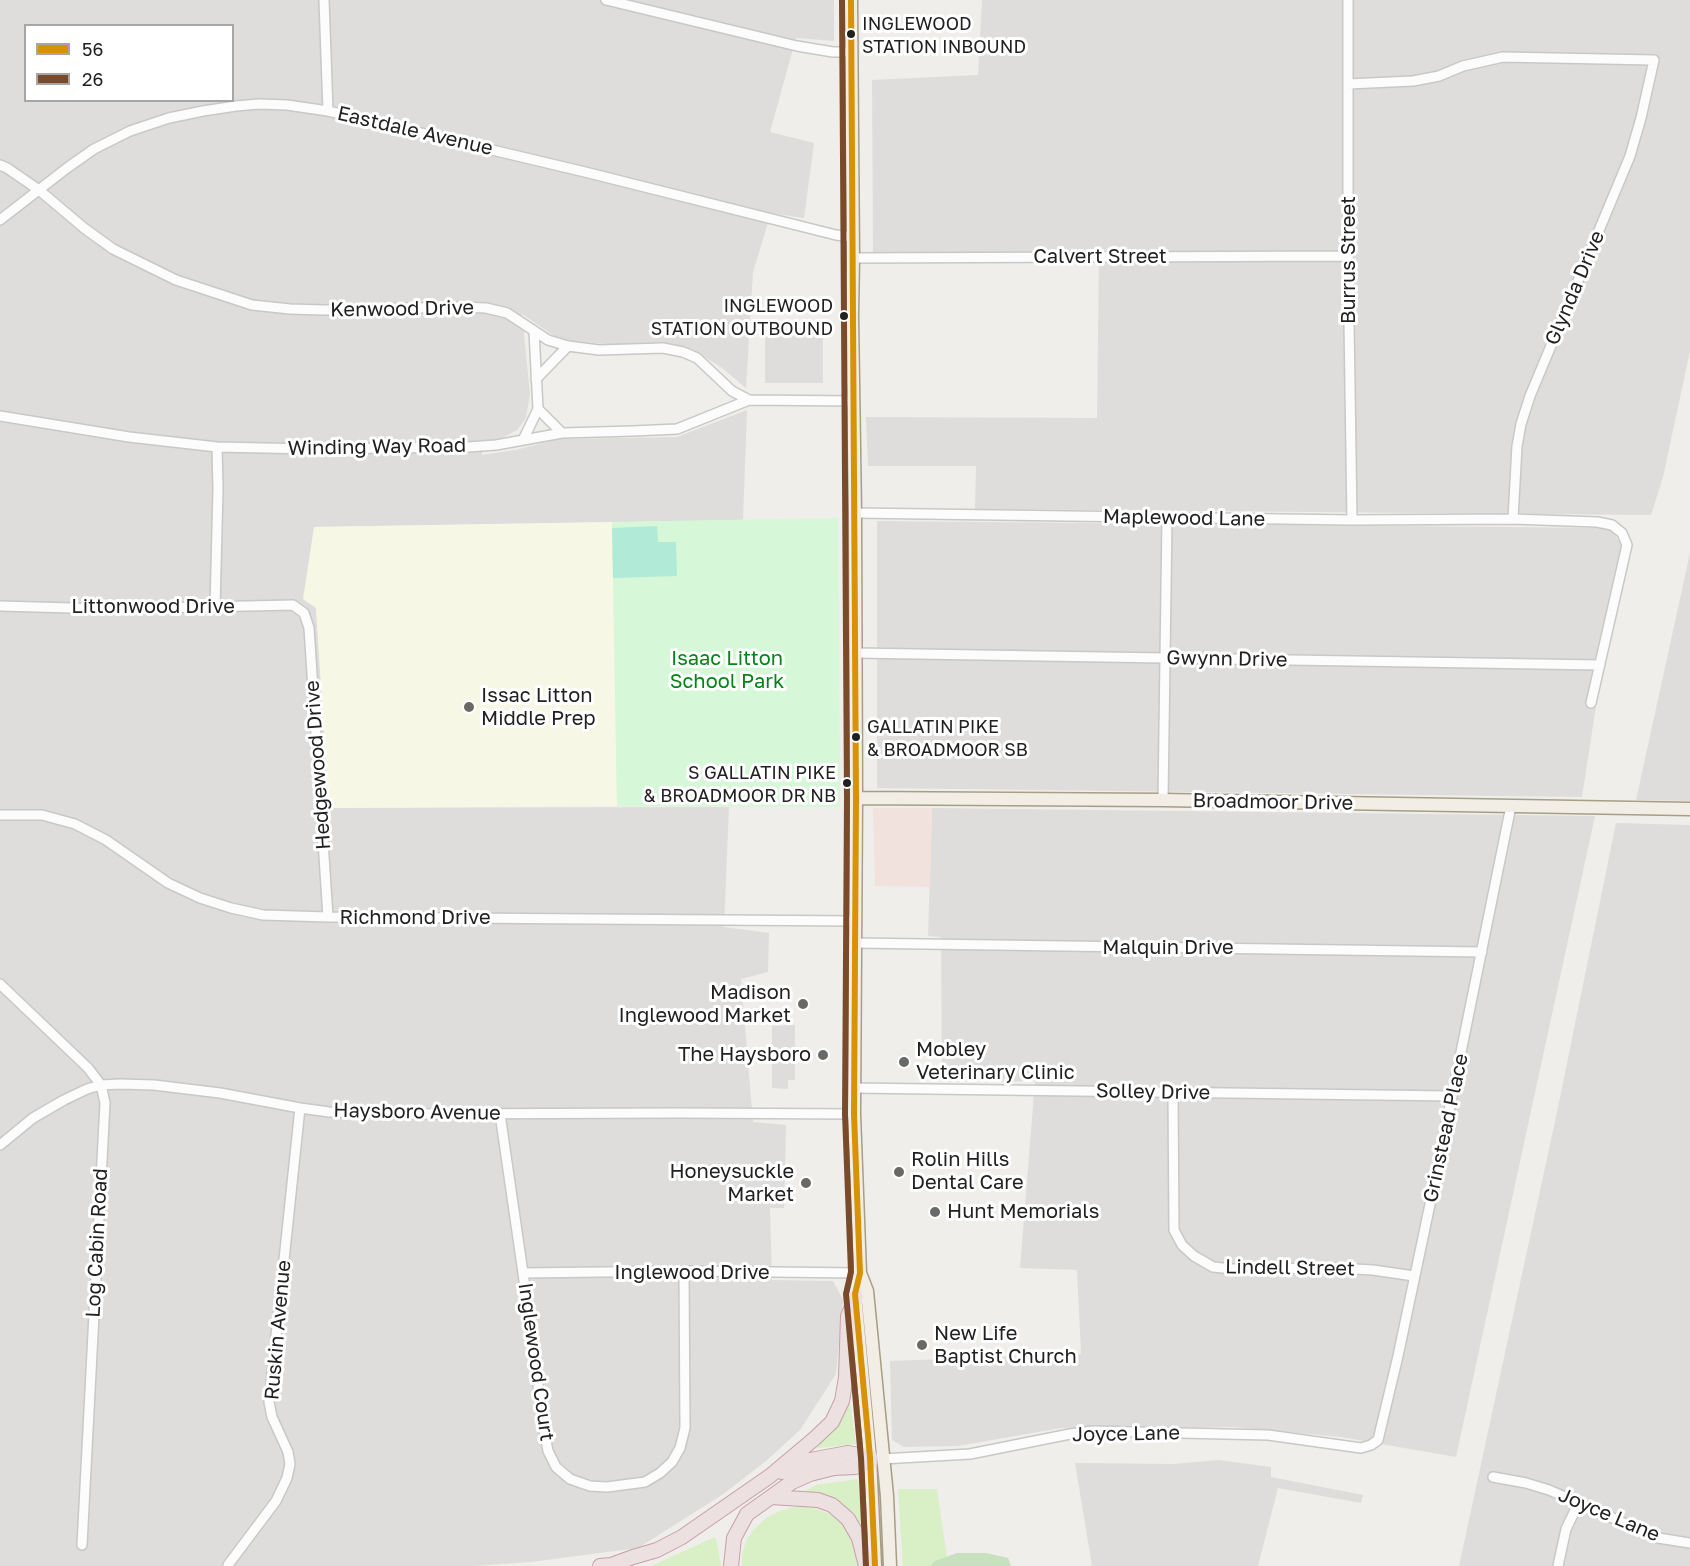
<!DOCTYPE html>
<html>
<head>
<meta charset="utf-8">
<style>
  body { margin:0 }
  #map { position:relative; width:1690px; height:1566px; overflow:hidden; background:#efeeea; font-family:"Golos Text",sans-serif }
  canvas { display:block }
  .legend { position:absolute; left:24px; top:24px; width:210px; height:78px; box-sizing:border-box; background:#fff; border:2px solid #a6a6a6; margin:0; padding:8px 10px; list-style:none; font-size:18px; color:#212121 }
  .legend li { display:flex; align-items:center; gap:12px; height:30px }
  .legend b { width:30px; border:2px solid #a6a6a6 }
</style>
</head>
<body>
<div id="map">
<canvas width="1690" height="1566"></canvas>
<ul class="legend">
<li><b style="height:8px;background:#d79205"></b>56</li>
<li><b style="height:8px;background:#7a4b2a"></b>26</li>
</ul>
</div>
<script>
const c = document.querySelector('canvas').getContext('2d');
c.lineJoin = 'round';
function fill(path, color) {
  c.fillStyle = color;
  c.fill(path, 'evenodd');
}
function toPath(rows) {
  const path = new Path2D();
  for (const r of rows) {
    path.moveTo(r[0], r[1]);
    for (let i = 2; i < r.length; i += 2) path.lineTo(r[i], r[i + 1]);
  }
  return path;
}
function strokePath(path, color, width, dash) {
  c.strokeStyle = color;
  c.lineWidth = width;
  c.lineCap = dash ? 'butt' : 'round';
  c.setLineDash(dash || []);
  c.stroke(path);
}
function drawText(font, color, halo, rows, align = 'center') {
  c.font = font + ' "Golos Text",sans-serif';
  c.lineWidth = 6;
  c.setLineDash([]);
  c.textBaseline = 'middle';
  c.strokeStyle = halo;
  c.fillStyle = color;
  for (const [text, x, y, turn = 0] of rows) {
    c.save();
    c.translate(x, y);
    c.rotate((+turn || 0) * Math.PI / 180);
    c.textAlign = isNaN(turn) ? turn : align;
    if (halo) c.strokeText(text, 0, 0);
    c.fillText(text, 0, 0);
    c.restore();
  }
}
fill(toPath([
  [0,0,834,0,834,41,796,38,770,132,814,143,804,218,771,213,753,272,746,388,722,368,692,349,666,343,607,344,572,341,556,337,522,314,530,394,526,418,517,430,502,438,482,441,482,455,515,450,559,439,677,437,747,410,743,520,314,527,316,607,329,808,729,807,724,927,769,933,768,972,741,979,753,1122,786,1125,784,1208,770,1208,772,1280,833,1281,843,1300,836,1374,800,1430,766,1461,722,1495,638,1548,531,1562,474,1566,0,1566],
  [26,26,232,26,232,100,26,100],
  [982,0,1690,0,1690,351,1663,477,1651,515,975,509,976,466,868,466,866,417,1097,418,1099,251,873,253,872,80,978,75],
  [765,334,823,334,823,383,765,383],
  [877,521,1606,528,1614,534,1621,544,1582,797,877,788],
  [1690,553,1690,801,1636,800],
  [932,808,1595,816,1456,1457,1341,1437,1234,1427,1061,1428,958,1446,904,1447,892,1440,890,1361,1081,1354,1077,1270,1020,1268,1035,1081,942,1082,941,937,928,936],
  [1616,823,1690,825,1690,1566,1459,1566,1557,1112],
  [795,1025,795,1080,788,1080,788,1089,772,1088,772,1026],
  [1219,1460,1271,1467,1271,1477,1363,1495,1361,1503,1278,1488,1258,1566,1092,1566,1075,1463,1173,1464]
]), '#dedddb');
fill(toPath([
  [873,808,932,808,930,887,875,886]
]), '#f2e2de');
fill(toPath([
  [612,522,617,806,329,808,316,608,303,599,314,527]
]), '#f7f7e6');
fill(toPath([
  [850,1403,856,1444,817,1448,817,1445,833,1431,842,1419],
  [858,1479,862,1525,843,1505,833,1498,822,1494,805,1491,816,1485],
  [898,1489,937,1489,947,1557,935,1561,930,1566,903,1566],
  [794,1507,806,1507,817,1509,830,1514,844,1525,852,1538,856,1551,857,1566,742,1566,742,1554,746,1541,753,1530,766,1518,780,1511],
  [713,1538,716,1538,721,1566,651,1566]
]), '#d9efc6');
fill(toPath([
  [957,1553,986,1553,1008,1558,1011,1566,930,1566,935,1561]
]), '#c7e0bd');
fill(toPath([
  [838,518,840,807,617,806,612,522]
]), '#d6f7d8');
fill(toPath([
  [657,526,658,542,676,542,677,576,613,578,612,528]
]), '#b1ead6');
const minor = toPath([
  [324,0,328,111],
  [606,0,797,46,833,52,852,52],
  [1348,0,1348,256,1352,520],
  [1348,84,1413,81,1439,76,1463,66,1503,57,1654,60,1641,118,1630,156,1530,396,1521,424,1517,446,1513,519],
  [0,165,7,168,39,190,84,228,113,249,176,280,252,305,290,309,324,310,461,307,486,308,507,313,548,340,568,346,599,350,663,348,683,352,697,358,732,391,749,400,853,401],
  [0,220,67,168,94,149,130,131,169,118,203,111,236,106,259,104,287,105,328,111,585,172,836,235,852,237],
  [853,258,1348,256],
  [534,331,538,409,562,433],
  [536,379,568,346],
  [0,416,129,437,217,447,311,449,468,447,496,445,562,433,633,431,677,429,749,400],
  [523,440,538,409],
  [855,513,1352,520,1513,519,1597,522,1612,525,1622,533,1627,545,1591,703],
  [0,606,108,609,293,605,304,613,309,628,328,917],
  [215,607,218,489,217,447],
  [855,653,1600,665],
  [1163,800,1167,518],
  [0,815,42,815,75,824,106,840,168,883,200,898,231,908,263,915,328,917,854,921],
  [855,943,1482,952],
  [0,984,88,1068,101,1085,105,1103,82,1545],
  [854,1088,1452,1096],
  [1173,1092,1174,1230,1182,1245,1194,1256,1213,1267,1232,1269,1337,1268,1373,1270,1414,1276],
  [500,1114,523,1273,544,1430,548,1451,556,1467,570,1479,590,1486,607,1487,645,1482,660,1473,672,1462,680,1448,685,1428,684,1271],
  [0,1145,33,1118,64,1100,87,1089,101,1085,120,1084,154,1085,220,1093,300,1108,329,1112,415,1114,679,1113,854,1114],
  [523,1273,684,1271,860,1273],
  [882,1459,970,1454,1070,1434,1093,1431,1268,1435,1361,1448,1371,1445,1378,1440,1398,1356,1433,1190,1511,806],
  [1493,1477,1526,1483,1549,1490,1658,1538,1690,1543],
  [228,1565,276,1501,287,1478,290,1464,288,1452,272,1417,269,1402,300,1108],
  [1558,1566,1566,1529,1579,1502]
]);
const major = toPath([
  [851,0,853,258,852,315,855,513,856,798,854,1114,860,1273,855,1294,870,1457,875,1566],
  [856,798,1163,800,1690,809],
  [860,1273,867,1291,887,1496,890,1566]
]);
const highway = toPath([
  [782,1472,810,1460,848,1453,870,1457],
  [771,1497,818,1500,832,1505,848,1519,859,1538,866,1566],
  [600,1566,611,1565,633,1557,657,1550,682,1537,770,1476,814,1439,832,1422,842,1401,846,1377,848,1316,856,1297],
  [731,1566,734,1538,747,1514,792,1482,810,1474,834,1468,855,1467,870,1462]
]);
strokePath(minor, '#c8c8c6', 12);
strokePath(major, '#a69e85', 15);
strokePath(highway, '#c79ea8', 16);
strokePath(minor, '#fdfcfc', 9);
strokePath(major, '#f2eee6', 12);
strokePath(highway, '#ece0e1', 14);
strokePath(toPath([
  [851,0,856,798,854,1114,860,1273,855,1294,870,1457,875,1566]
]), '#d79205', 6);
strokePath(toPath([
  [842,0,847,798,845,1114,851,1272,846,1294,861,1458,866,1566]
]), '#7a4b2a', 6);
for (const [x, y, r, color] of [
  [851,34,5,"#212121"],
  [844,316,5,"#212121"],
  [469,707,6,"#696967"],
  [856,737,5,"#212121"],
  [847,783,5,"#212121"],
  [803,1004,6,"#696967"],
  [823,1055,6,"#696967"],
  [904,1062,6,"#696967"],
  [899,1172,6,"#696967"],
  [806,1183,6,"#696967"],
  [935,1212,6,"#696967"],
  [922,1345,6,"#696967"]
]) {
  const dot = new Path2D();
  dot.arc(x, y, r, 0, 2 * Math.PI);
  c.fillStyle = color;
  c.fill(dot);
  strokePath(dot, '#fff', 2);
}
drawText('18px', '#212121', '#fff', [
  ["INGLEWOOD",862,24],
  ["STATION INBOUND",862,47],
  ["INGLEWOOD",833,306,"right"],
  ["STATION OUTBOUND",833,329,"right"],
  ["GALLATIN PIKE",867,727],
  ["& BROADMOOR SB",867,750],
  ["S GALLATIN PIKE",836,773,"right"],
  ["& BROADMOOR DR NB",836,796,"right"]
], 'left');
drawText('20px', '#212121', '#fff', [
  ["Eastdale Avenue",415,131,13],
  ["Calvert Street",1100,257],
  ["Burrus Street",1349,260,-90],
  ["Glynda Drive",1575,288,-67],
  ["Kenwood Drive",402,309,-1],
  ["Winding Way Road",377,447,-1],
  ["Maplewood Lane",1184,518,1],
  ["Littonwood Drive",153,607],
  ["Gwynn Drive",1227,659,1],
  ["Hedgewood Drive",318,765,-94],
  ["Broadmoor Drive",1273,802,1],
  ["Richmond Drive",415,918],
  ["Malquin Drive",1168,948],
  ["Solley Drive",1153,1092,1],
  ["Haysboro Avenue",417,1112,1],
  ["Grinstead Place",1446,1128,-78],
  ["Log Cabin Road",97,1243,-87],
  ["Lindell Street",1290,1268,1],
  ["Inglewood Drive",692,1273],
  ["Ruskin Avenue",278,1330,-85],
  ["Inglewood Court",536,1362,82],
  ["Joyce Lane",1126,1434,-1],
  ["Joyce Lane",1609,1515,23]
]);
drawText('20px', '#038516', '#fff', [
  ["Isaac Litton",727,659],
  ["School Park",727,682]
]);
drawText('20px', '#212121', '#fff', [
  ["Issac Litton",481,696],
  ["Middle Prep",481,719],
  ["Madison",791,993,"right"],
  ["Inglewood Market",791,1016,"right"],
  ["Mobley",916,1050],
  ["Veterinary Clinic",916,1073],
  ["The Haysboro",811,1055,"right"],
  ["Rolin Hills",911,1160],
  ["Dental Care",911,1183],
  ["Honeysuckle",794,1172,"right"],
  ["Market",794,1195,"right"],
  ["Hunt Memorials",947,1212],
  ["New Life",934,1334],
  ["Baptist Church",934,1357]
], 'left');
</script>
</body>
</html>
